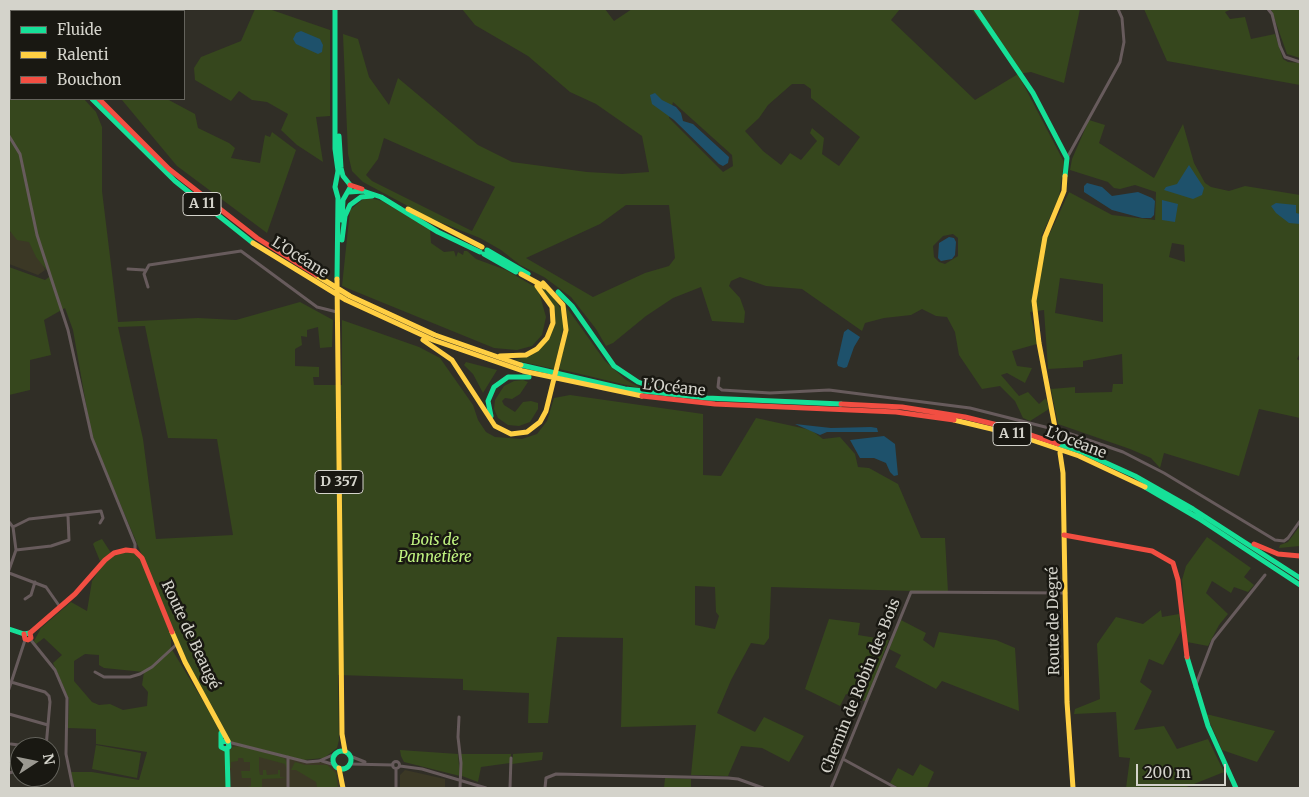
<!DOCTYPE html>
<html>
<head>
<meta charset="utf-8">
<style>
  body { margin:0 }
  #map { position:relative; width:1309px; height:797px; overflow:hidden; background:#302e26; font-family:Merriweather,serif }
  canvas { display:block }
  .frame { position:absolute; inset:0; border:10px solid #d4d3cb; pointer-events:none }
  .legend { position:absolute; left:10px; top:10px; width:175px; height:90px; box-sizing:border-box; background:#191812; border:1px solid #64635c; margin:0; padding:6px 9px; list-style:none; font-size:15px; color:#d4d3cb }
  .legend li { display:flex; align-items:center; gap:10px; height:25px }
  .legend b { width:25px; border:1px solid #64635c }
  .north { position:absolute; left:10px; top:737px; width:50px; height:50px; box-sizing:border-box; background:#191812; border:1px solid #64635c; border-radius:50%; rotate:79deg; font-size:14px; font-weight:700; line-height:20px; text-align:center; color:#d4d3cb }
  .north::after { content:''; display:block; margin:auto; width:18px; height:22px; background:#9b9991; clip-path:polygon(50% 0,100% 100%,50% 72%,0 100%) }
  .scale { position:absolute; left:1136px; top:764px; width:90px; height:22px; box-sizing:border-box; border:2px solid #d4d3cb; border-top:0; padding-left:6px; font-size:15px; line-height:18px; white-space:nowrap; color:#d4d3cb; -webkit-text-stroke:4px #191812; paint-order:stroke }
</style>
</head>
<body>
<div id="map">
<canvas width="1309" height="797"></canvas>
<div class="frame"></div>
<ul class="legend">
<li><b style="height:6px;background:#16e098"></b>Fluide</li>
<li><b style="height:6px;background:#ffcf43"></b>Ralenti</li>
<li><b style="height:6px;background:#f24e42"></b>Bouchon</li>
</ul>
<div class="north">N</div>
<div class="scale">200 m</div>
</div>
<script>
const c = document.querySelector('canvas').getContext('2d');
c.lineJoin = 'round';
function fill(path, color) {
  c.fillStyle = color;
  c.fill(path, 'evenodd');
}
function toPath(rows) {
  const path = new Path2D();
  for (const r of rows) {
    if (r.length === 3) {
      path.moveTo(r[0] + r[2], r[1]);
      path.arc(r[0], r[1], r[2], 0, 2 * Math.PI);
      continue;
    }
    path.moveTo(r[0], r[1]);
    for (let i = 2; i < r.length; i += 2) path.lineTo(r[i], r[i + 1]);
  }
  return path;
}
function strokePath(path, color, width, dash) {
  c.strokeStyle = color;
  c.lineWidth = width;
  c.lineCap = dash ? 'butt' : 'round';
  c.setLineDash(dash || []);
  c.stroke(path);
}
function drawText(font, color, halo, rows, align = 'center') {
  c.font = font + ' Merriweather,serif';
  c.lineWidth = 5;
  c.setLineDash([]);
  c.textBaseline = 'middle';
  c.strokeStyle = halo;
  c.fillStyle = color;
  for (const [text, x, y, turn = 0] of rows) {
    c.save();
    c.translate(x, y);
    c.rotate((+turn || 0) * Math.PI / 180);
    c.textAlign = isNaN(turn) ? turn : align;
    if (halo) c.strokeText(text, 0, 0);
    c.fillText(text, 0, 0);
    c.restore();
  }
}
fill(toPath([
  [9,232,31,236,45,270,38,275,9,264],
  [230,744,307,762,319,761,335,765,343,788,228,788,226,749],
  [405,770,445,779,445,788,400,788,400,775]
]), '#3b3825');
fill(toPath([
  [255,9,269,9,330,30,330,116,316,117,323,162,297,145,281,130,288,114,267,102,252,100,239,91,231,101,195,80,194,68,201,57,241,41],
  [462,9,605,9,614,21,632,9,900,9,891,20,975,100,1018,74,971,9,1080,9,1064,83,1031,72,1018,74,1064,162,1059,197,1041,237,1050,233,1069,192,1112,215,1155,220,1156,192,1135,185,1120,189,1114,188,1108,182,1070,170,1072,159,1089,120,1105,125,1099,143,1154,178,1183,124,1194,163,1205,183,1211,187,1229,191,1245,186,1300,195,1300,353,1297,359,1300,361,1300,418,1259,409,1239,476,1164,453,1160,468,1151,458,1130,449,1058,424,1051,389,1075,387,1075,393,1112,392,1113,384,1123,384,1122,354,1083,361,1083,367,1048,369,1044,310,1030,312,1037,344,1012,351,1017,366,1032,368,1025,383,1007,373,1001,375,1019,396,1028,392,1039,404,1046,398,1049,409,1030,421,1023,418,1015,401,1000,386,982,389,959,355,955,332,947,317,936,316,922,309,911,315,884,318,865,323,862,331,802,289,766,286,740,277,731,281,729,286,740,298,745,312,744,323,712,321,701,287,673,298,646,316,613,343,606,346,596,329,571,297,544,277,520,265,501,250,480,238,432,219,363,182,352,171,348,154,343,34,358,39,369,77,389,105,398,78,478,145,512,162,587,172,622,174,649,172,642,136,596,104,570,92,528,56,475,25],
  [792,84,804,84,811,89,811,98,860,137,839,166,822,154,824,138,812,128,810,133,817,141,801,160,790,153,781,165,763,151,745,131,759,118,768,105],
  [673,102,732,155,733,166,723,172,669,118],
  [384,138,495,187,472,231,372,181,366,175,378,159],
  [626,205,669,205,675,258,669,266,645,273,593,297,526,258,600,224],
  [953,234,958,238,958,256,945,264,939,262,934,257,933,246,943,236],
  [1172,243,1184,245,1185,262,1169,257],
  [1060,278,1103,284,1103,322,1055,313],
  [1144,9,1232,9,1225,12,1230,19,1245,17,1251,39,1275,34,1283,59,1288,62,1300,63,1300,85,1167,61],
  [1271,9,1300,9,1300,58,1287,54],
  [11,84,11,99,84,99,96,112,102,127,102,191,118,322,198,318,236,320,300,302,333,320,332,347,320,348,318,327,307,330,307,337,301,336,302,345,295,349,295,366,319,367,319,377,313,377,314,385,342,385,342,320,419,347,440,358,473,405,478,420,486,432,495,437,522,439,537,434,547,421,554,398,570,395,703,414,703,475,721,476,756,418,811,430,823,439,840,437,855,454,858,467,869,468,898,484,921,538,945,538,948,592,771,587,769,638,764,645,751,643,731,680,717,713,755,732,764,717,804,736,789,762,762,748,741,746,728,776,691,775,696,725,621,727,623,638,557,637,548,723,528,723,529,693,463,690,463,679,338,675,339,740,337,748,324,758,303,760,232,742,223,731,221,742,225,749,228,788,75,788,71,772,92,772,139,780,147,752,96,744,96,729,68,728,69,699,53,663,62,655,44,638,36,644,34,641,41,628,71,602,87,611,92,581,101,567,100,561,93,544,95,542,102,539,113,556,130,550,135,552,141,560,171,635,171,648,220,729,189,666,96,447,90,427,73,330,65,308,44,320,51,355,30,360,30,390,9,395,9,267,45,280,49,277,48,272,36,257,29,242,17,240,9,230,9,85],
  [145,326,168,438,217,439,233,535,156,539,143,439,118,327],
  [695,586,715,587,716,612,719,616,715,629,695,625],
  [85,654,99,655,99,665,104,668,144,672,142,685,148,692,147,706,123,710,110,704,99,705,92,702,74,681,74,661],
  [167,99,195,114,198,128,229,143,235,148,231,158,260,163,265,135,270,137,272,132,296,150,267,233,177,166,122,100],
  [370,198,382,201,430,229,431,243,444,252,454,251,456,257,458,252,463,255,464,251,467,251,476,259,506,270,535,287,539,292,546,317,542,335,532,346,517,350,494,348,342,286,350,210,362,200],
  [539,285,550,293,557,302,563,314,564,325,554,369,514,360,530,356,539,350,555,317],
  [562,301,605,361,626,380,643,389,559,369,568,329,567,312],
  [466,362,497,370,483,393,473,374,464,365],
  [523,380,528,382,520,394,512,399,505,398,502,401,504,405,515,412,523,402,531,401,538,403,538,409,530,422,519,426,508,425,498,418,494,409,495,400,504,386,514,381],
  [1300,526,1300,546,1279,548,1280,545,1288,542],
  [1207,537,1251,568,1244,577,1254,585,1248,592,1234,587,1231,593,1212,581,1206,593,1228,614,1219,625,1208,646,1187,642,1182,580,1186,566],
  [1161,610,1162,617,1179,614,1181,631,1163,665,1149,659,1140,682,1152,691,1134,730,1164,726,1177,749,1208,739,1224,772,1184,788,1126,788,1130,758,1119,757,1116,712,1074,714,1075,709,1100,699,1097,644,1116,617,1143,624],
  [829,619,860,623,858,635,889,640,881,660,884,661,867,702,846,694,840,706,805,689],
  [901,620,926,633,923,640,934,648,939,632,996,640,1015,648,1019,711,942,681,936,689,895,667,901,655,889,649],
  [1206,714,1275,731,1257,762,1222,750],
  [96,745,141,753,137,778,92,769],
  [241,746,284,758,287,762,287,771,285,764,259,757,259,770,260,775,263,775,263,770,266,770,267,775,278,774,278,770,280,770,280,777,286,778,262,779,262,787,265,788,244,788,251,786,251,778,242,778,241,771,250,771,250,762,244,762,243,758,238,758,238,761,231,762,231,768,229,768,229,751,233,747],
  [400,750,458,754,460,776,404,762,401,756],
  [543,752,542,760,512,764,513,754],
  [460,754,511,754,510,763,481,767,478,782,462,776],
  [295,762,305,765,327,765,336,773,338,788,317,787,316,782,296,770,291,770],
  [920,764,934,772,927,788,899,788,890,783,898,768,913,776],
  [665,778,691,779,691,788,664,788]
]), '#36471d');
fill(toPath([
  [301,31,320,39,323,45,322,52,318,54,296,44,293,39,296,33],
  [655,93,662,100,676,107,681,113,683,121,693,124,729,157,728,163,723,166,719,164,674,120,652,104,650,95],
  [1189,165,1204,188,1202,195,1193,199,1164,190,1166,187,1177,184],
  [1087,183,1102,187,1112,196,1138,192,1152,198,1155,201,1154,215,1151,218,1142,218,1112,210,1084,192,1084,186],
  [1162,200,1178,204,1175,222,1162,220],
  [1276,203,1296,205,1296,213,1300,214,1300,224,1289,223,1276,213,1271,206],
  [949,237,954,238,956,242,955,255,952,259,941,261,938,258,939,243],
  [848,329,860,337,854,347,847,367,844,368,838,366,837,363,844,332],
  [795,424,831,428,871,427,877,428,878,432,827,432,820,435],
  [884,436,895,444,898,475,894,476,890,472,886,463,874,458,860,458,850,440]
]), '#1e516b');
strokePath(toPath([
  [1268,9,1272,14,1280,46,1285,57,1300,62],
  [9,136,20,154,37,235,68,330,92,438,135,544,135,551],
  [1067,158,1120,62,1124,42,1122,18,1118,9],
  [128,269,144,270],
  [148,287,144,274,149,265,241,251,317,307,337,312],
  [719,378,718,387,722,390,770,393,829,390,970,408,1065,432,1123,452,1164,473,1275,540,1284,541,1288,538,1300,521],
  [9,522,13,527,29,519,101,511,103,518,100,523],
  [13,527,16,550],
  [9,570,16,550,51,546,69,540,68,516],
  [9,573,46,587,60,607],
  [25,599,31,595,35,582],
  [30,639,55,670,67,698,66,754,73,788],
  [95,672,104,677,130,677,140,674,152,667,177,644],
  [11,682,45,692,49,696,50,702,46,747],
  [1195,687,1213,640,1265,575],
  [9,689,25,640],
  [9,714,48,725],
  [459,717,458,737,461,763,460,788],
  [228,742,307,762,319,761,335,754],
  [11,744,19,745,20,754],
  [350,756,365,762],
  [288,757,288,788],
  [843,759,896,788],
  [322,761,335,765],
  [396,765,3.5],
  [350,764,393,765],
  [400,766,422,769,486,788],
  [9,773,20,770],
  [396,788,396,769],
  [510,788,511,758],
  [545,788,546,778,556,774,728,778,738,779,763,788],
  [831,788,911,592,1066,593]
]), '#675b5c', 3);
strokePath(toPath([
  [23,9,24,11],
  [29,9,31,11],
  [335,9,335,149,338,171,335,187,338,198,337,279],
  [976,9,1033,93,1067,158,1065,176],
  [92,99,175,181,253,243],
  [339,136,341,168,343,176,351,186,343,200,342,220],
  [349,192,363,191,381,197,438,232,480,252],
  [342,240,345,216,350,205,361,197,372,196],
  [487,250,528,274],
  [484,254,516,272],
  [558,292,572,306,614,366,638,382,664,391],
  [521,365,625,389,707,398,841,404],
  [491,416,488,401,494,387,508,377,529,377],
  [1058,444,1082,452,1135,476,1193,509,1300,578],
  [1145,487,1198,518,1300,585],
  [9,629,24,634,30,633],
  [1187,657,1208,726,1236,788],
  [221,733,221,747,225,749,229,747,228,741,221,742],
  [227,748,228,788],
  [342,760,9]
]), '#16e098', 5);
strokePath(toPath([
  [408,209,482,247],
  [253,243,346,300,433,340,523,371,642,396],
  [521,274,545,287],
  [316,275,350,296,435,335,521,365],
  [337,279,342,734,345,751],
  [423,340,452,360,495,426,511,434,527,432,540,422,546,411,566,330,563,305,543,283],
  [500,356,526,355,537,349,547,338,553,323,552,307,537,286],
  [954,420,1017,435,1079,456,1145,487],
  [1057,438,1039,343,1034,301,1045,237,1064,191,1065,176],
  [1060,453,1063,473,1067,702,1073,788],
  [172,632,185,662,228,741],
  [339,768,343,788]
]), '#ffcf43', 5);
strokePath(toPath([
  [99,99,169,169,257,238,316,275],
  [350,185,362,189],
  [642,396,715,404,896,412,954,420],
  [841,404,902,407,965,417,1010,428,1058,444],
  [1064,535,1152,551,1173,563,1178,580,1187,657],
  [1254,544,1278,554,1300,556],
  [30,633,75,594,105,560,114,553,126,550,135,551,142,558,172,632],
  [24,634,25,639,28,640,31,638,30,633]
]), '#f24e42', 5);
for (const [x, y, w] of [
  [202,204,38],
  [1012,434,38],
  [339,482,48]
]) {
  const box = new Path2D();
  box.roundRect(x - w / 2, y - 11.5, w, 23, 4);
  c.fillStyle = '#191812';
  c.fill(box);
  strokePath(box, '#d4d3cb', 1);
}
drawText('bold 14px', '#d4d3cb', null, [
  ["A 11",202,204],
  ["A 11",1012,434],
  ["D 357",339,482]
]);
drawText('15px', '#d4d3cb', '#191812', [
  ["L’Océane",300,258,32],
  ["L’Océane",674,388,6],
  ["L’Océane",1076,443,21],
  ["Route de Degré",1054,621,-91],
  ["Route de Beaugé",190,635,65],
  ["Chemin de Robin des Bois",861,686,-68]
]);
drawText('italic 15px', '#c0f380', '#191812', [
  ["Bois de",435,541],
  ["Pannetière",435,558]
]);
</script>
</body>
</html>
